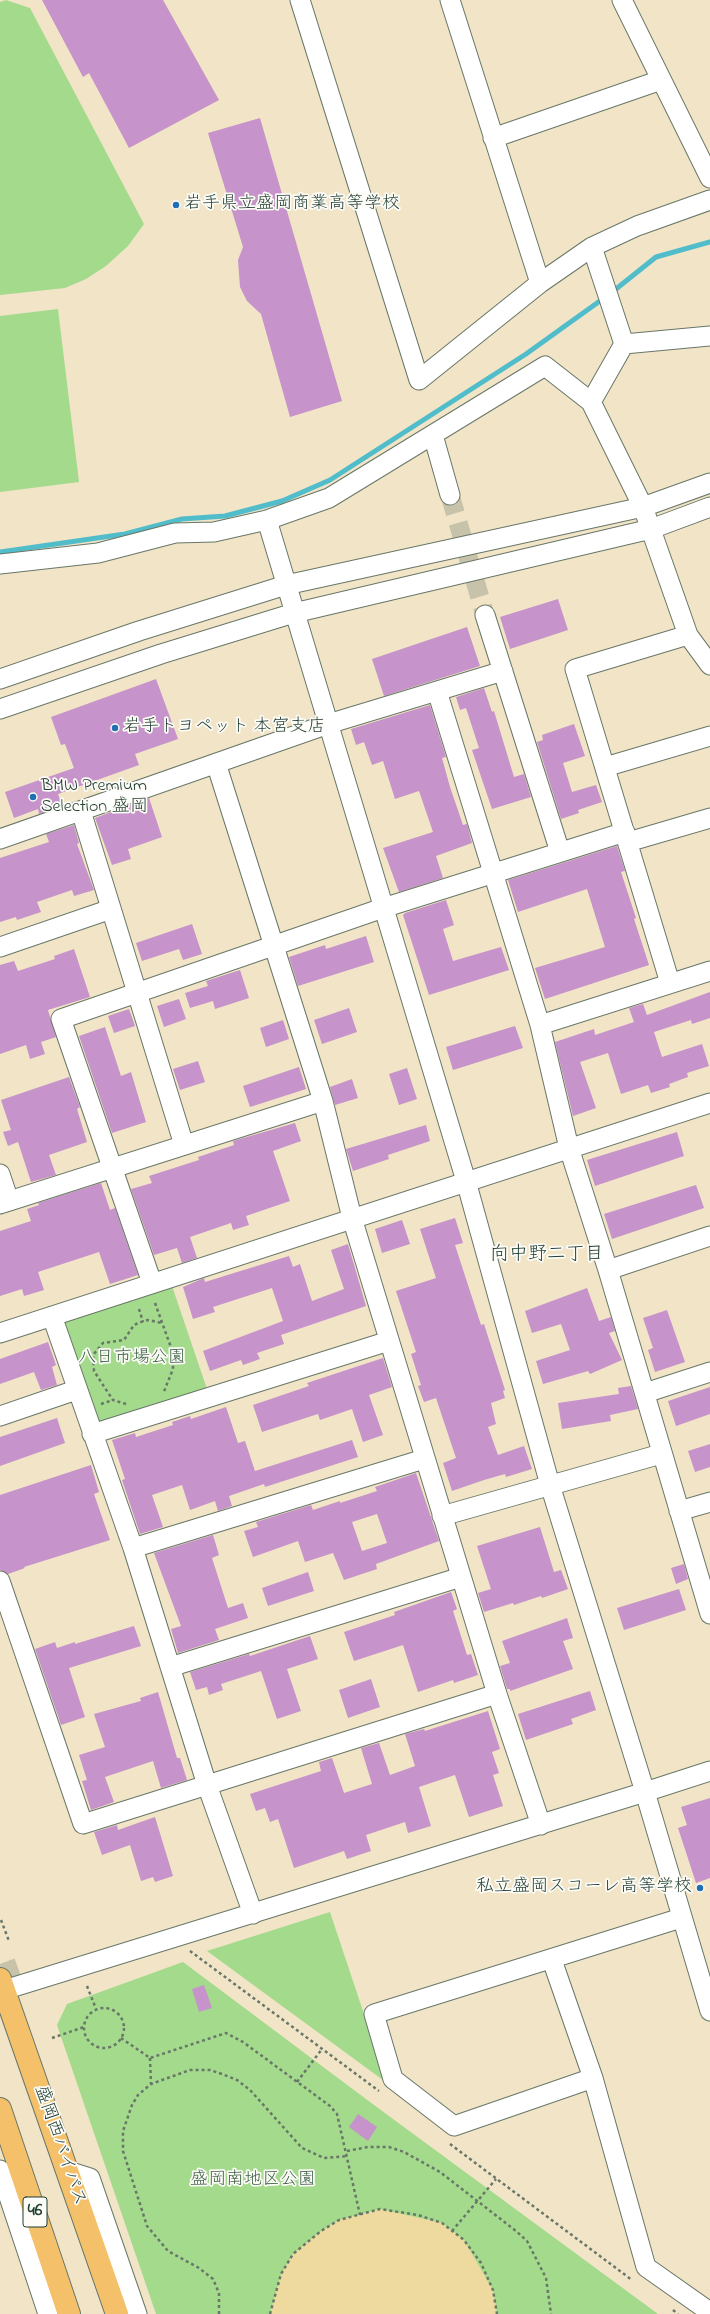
<!DOCTYPE html>
<html>
<head>
<meta charset="utf-8">
<style>
  body { margin:0 }
  canvas { display:block; background:#f1e4c7 }
</style>
</head>
<body>
<canvas width="710" height="2314"></canvas>
<script>
const c = document.querySelector('canvas').getContext('2d');
c.lineJoin = 'round';
function fill(path, color) {
  c.fillStyle = color;
  c.fill(path, 'evenodd');
}
function toPath(rows) {
  const path = new Path2D();
  for (const r of rows) {
    if (r.length === 3) {
      path.moveTo(r[0] + r[2], r[1]);
      path.arc(r[0], r[1], r[2], 0, 2 * Math.PI);
      continue;
    }
    path.moveTo(r[0], r[1]);
    for (let i = 2; i < r.length; i += 2) path.lineTo(r[i], r[i + 1]);
  }
  return path;
}
function strokePath(path, color, width, dash) {
  c.strokeStyle = color;
  c.lineWidth = width;
  c.lineCap = dash ? 'butt' : 'round';
  c.setLineDash(dash || []);
  c.stroke(path);
}
function drawText(font, color, halo, rows, align = 'center') {
  c.font = font + ' "Indie Flower","Klee One",sans-serif';
  c.lineWidth = 3.5;
  c.setLineDash([]);
  c.textBaseline = 'middle';
  c.strokeStyle = halo;
  c.fillStyle = color;
  for (const [text, x, y, turn = 0] of rows) {
    c.save();
    c.translate(x, y);
    c.rotate((+turn || 0) * Math.PI / 180);
    c.textAlign = isNaN(turn) ? turn : align;
    if (halo) c.strokeText(text, 0, 0);
    c.fillText(text, 0, 0);
    c.restore();
  }
}
fill(toPath([
  [6,0,30,8,144,224,128,246,106,266,86,279,65,288,0,295,0,2],
  [58,309,79,482,0,492,0,316],
  [172,1286,208,1392,96,1425,61,1330,66,1321],
  [330,1912,387,2083,207,1951],
  [183,1962,374,2105,658,2314,156,2314,57,2025,67,2004]
]), '#a3da8c');
fill(toPath([
  [380,2209,442,2223,464,2240,493,2290,497,2314,270,2314,281,2274,293,2254,321,2231,339,2220]
]), '#eeda9e');
strokePath(toPath([
  [611,293,656,257,710,242],
  [0,552,125,534,182,519,225,516,282,501,330,480,526,354,604,298]
]), '#51bdcb', 5);
fill(toPath([
  [42,0,163,0,219,100,129,148,89,73,83,77],
  [260,118,342,401,290,417,261,314,247,301,240,287,238,260,243,247,208,133],
  [558,599,568,630,510,649,500,617],
  [467,627,480,666,384,696,372,659],
  [156,679,178,739,135,754,139,765,58,794,62,806,39,814,38,809,14,818,5,792,74,768,65,744,61,745,51,717],
  [484,688,492,712,494,711,514,777,524,774,531,797,492,809,472,750,479,748,466,708,460,710,456,697],
  [430,705,446,757,442,758,450,787,463,825,467,824,472,843,436,856,443,878,399,892,383,848,433,832,419,791,395,799,383,761,372,765,364,742,356,745,351,729],
  [574,724,585,756,563,763,572,792,596,785,602,802,578,810,579,813,561,819,537,742,543,740,542,735],
  [149,798,162,837,128,849,131,859,112,865,95,818],
  [74,825,79,843,77,844,94,890,74,896,72,890,37,902,41,912,17,920,16,917,0,922,0,858,49,842,46,834],
  [617,846,625,871,621,872,636,918,634,919,649,965,545,999,535,968,605,947,587,889,518,912,508,880],
  [446,900,454,925,443,929,453,961,501,947,509,970,429,995,403,915,405,913],
  [192,924,202,954,183,960,179,949,142,961,136,943],
  [366,936,374,962,298,986,289,957,325,945,326,949],
  [74,949,90,997,48,1010,56,1037,41,1042,45,1054,30,1059,26,1045,0,1054,0,965,14,961,18,971,55,959,54,956],
  [240,970,249,998,215,1009,213,1001,190,1008,185,993,208,986,206,981],
  [710,992,710,1018,692,1024,691,1020,654,1032,662,1057,702,1044,709,1066,687,1073,688,1077,669,1084,670,1087,651,1093,648,1085,621,1094,608,1053,580,1062,596,1108,573,1116,555,1042,594,1029,595,1035,634,1022,629,1008,643,1004,647,1015],
  [179,999,186,1019,164,1027,157,1006],
  [349,1008,357,1032,322,1044,314,1020],
  [129,1009,135,1026,114,1033,108,1016],
  [283,1020,289,1039,266,1047,260,1028],
  [515,1026,523,1048,453,1070,446,1047],
  [105,1027,121,1076,131,1072,146,1122,112,1133,79,1036],
  [198,1061,205,1082,180,1090,173,1069],
  [299,1067,306,1089,250,1107,243,1086],
  [407,1068,417,1099,399,1105,389,1074],
  [69,1077,80,1107,77,1109,87,1142,49,1155,56,1175,31,1182,18,1142,8,1146,3,1132,11,1130,1,1100],
  [352,1079,358,1098,335,1105,330,1087],
  [295,1123,301,1141,273,1151,290,1201,246,1216,249,1225,233,1230,231,1223,190,1237,197,1258,182,1263,177,1248,154,1255,131,1189,152,1183,149,1176,199,1160,198,1157,234,1145,233,1141],
  [426,1125,430,1141,388,1155,389,1159,353,1171,346,1149],
  [677,1132,684,1156,595,1186,587,1160],
  [101,1183,110,1210,115,1208,138,1275,110,1284,99,1252,38,1272,44,1290,24,1296,22,1289,0,1296,0,1231,31,1221,27,1209,39,1205,38,1203],
  [696,1185,704,1208,612,1239,604,1214],
  [455,1218,463,1243,455,1245,481,1325,484,1324,505,1390,503,1391,505,1398,491,1403,496,1424,488,1427,498,1455,524,1446,532,1469,506,1477,505,1474,484,1480,452,1491,443,1463,456,1458,436,1398,424,1402,418,1386,421,1385,411,1354,416,1352,396,1291,436,1278,420,1229],
  [402,1220,410,1244,382,1253,375,1229],
  [348,1244,366,1306,281,1335,284,1344,257,1353,260,1359,243,1365,241,1360,210,1371,203,1351,283,1321,272,1288,213,1307,215,1312,193,1319,183,1287,204,1278,205,1282,289,1256,293,1267,300,1264,312,1301,344,1289,331,1250],
  [587,1288,599,1321,611,1317,615,1331,609,1333,622,1360,590,1374,588,1371,543,1384,536,1361,570,1350,561,1324,532,1333,525,1311],
  [667,1310,685,1362,655,1372,648,1350,653,1348,643,1318],
  [48,1342,56,1365,52,1367,57,1385,41,1390,34,1372,0,1384,0,1359],
  [383,1358,392,1387,369,1395,383,1435,363,1442,352,1409,320,1420,318,1414,262,1432,253,1405,309,1386,307,1383],
  [631,1386,638,1409,610,1415,611,1421,562,1429,558,1403,619,1394,618,1388],
  [710,1387,710,1414,676,1426,668,1401],
  [226,1407,238,1443,245,1441,255,1471,352,1440,358,1457,265,1487,264,1484,229,1496,232,1506,218,1511,215,1501,190,1510,182,1485,152,1495,163,1527,140,1534,122,1480,125,1479,112,1440,135,1433,136,1437,173,1425,172,1422,190,1416,191,1419],
  [57,1418,65,1443,0,1466,0,1437],
  [710,1444,710,1467,695,1472,688,1451],
  [91,1465,99,1492,94,1494,110,1540,24,1567,25,1568,8,1574,0,1570,0,1495],
  [416,1473,439,1541,376,1564,377,1569,344,1580,333,1553,305,1562,298,1541,253,1557,244,1531,258,1527,256,1522,311,1505,313,1510,340,1501,340,1503,377,1491,375,1487],
  [377,1514,387,1543,362,1551,352,1522],
  [540,1527,554,1572,561,1570,568,1589,542,1598,541,1596,514,1605,513,1603,484,1612,478,1593,491,1589,477,1546],
  [213,1535,219,1555,212,1558,228,1608,243,1603,248,1618,215,1629,219,1640,178,1653,171,1629,181,1626,154,1553],
  [684,1564,688,1579,676,1584,671,1568],
  [308,1572,314,1591,268,1606,262,1588],
  [679,1589,686,1610,624,1630,617,1608],
  [451,1592,457,1609,453,1611,467,1655,471,1654,478,1675,454,1683,453,1680,418,1692,403,1645,354,1661,344,1632,395,1615,394,1612],
  [567,1618,573,1638,563,1641,573,1669,510,1691,510,1689,507,1689,500,1666,510,1663,502,1641],
  [134,1626,141,1646,69,1668,85,1717,61,1725,35,1649,55,1642,57,1648,75,1642,75,1644],
  [310,1636,318,1659,287,1669,301,1711,277,1719,261,1671,221,1684,223,1690,209,1695,207,1687,196,1690,190,1672,249,1654,250,1656],
  [371,1679,380,1707,348,1718,339,1690],
  [590,1691,596,1710,571,1719,573,1724,526,1740,518,1714],
  [158,1692,177,1758,180,1758,187,1780,161,1788,153,1761,105,1777,114,1802,91,1810,82,1781,87,1780,79,1755,105,1747,94,1714,141,1701,140,1698],
  [488,1711,500,1749,492,1752,499,1773,493,1775,503,1806,469,1817,455,1775,419,1787,431,1826,408,1833,405,1822,366,1835,371,1851,347,1859,344,1851,294,1868,278,1819,270,1822,265,1808,256,1811,250,1794,321,1771,319,1762,332,1758,344,1793,372,1784,361,1748,379,1743,390,1775,415,1766,405,1734,424,1729,425,1731],
  [710,1798,710,1878,696,1883,678,1828,687,1825,681,1807],
  [155,1817,173,1876,155,1882,153,1877,141,1881,130,1845,102,1855,94,1832,117,1825,118,1830],
  [204,1985,212,2008,199,2012,192,1989],
  [358,2114,377,2127,368,2141,349,2127]
]), '#c693ca');
strokePath(toPath([
  [450,495,485,615],
  [0,1974,19,1967]
]), '#c7c3aa', 19, [19, 10]);
const minor = toPath([
  [300,0,419,380,540,283,592,247,637,226,710,200],
  [450,0,540,283],
  [622,0,710,178],
  [493,138,661,80],
  [592,247,624,344,710,336],
  [591,402,624,344],
  [433,435,450,495],
  [0,564,98,553,175,533,214,532,267,520,329,498,545,366,591,402,643,507,688,635,710,665],
  [485,615,560,852],
  [0,679,139,631,286,585,643,507,710,483],
  [437,691,503,671],
  [0,709,161,654,294,613,651,529,710,507],
  [605,767,710,736],
  [81,811,184,1145],
  [0,839,328,724,437,691,540,1025,569,1148,608,1270],
  [628,842,710,818],
  [0,947,111,909],
  [670,983,575,669,688,635],
  [540,1025,710,971],
  [0,1174,9,1201],
  [0,1204,323,1101],
  [710,1236,608,1270,710,1614],
  [152,1283,61,1019,383,908,625,832],
  [52,1316,133,1548,207,1785,253,1914],
  [0,1333,710,1103],
  [645,1393,710,1372],
  [0,1416,76,1390],
  [92,1434,389,1341],
  [679,1511,710,1502],
  [442,1516,661,1454],
  [133,1548,424,1459],
  [0,1581,83,1824,497,1694,352,1218,323,1101,216,763],
  [170,1667,461,1577],
  [497,1694,541,1825],
  [710,1771,645,1792,710,2011],
  [552,1960,593,2078,454,2126,393,2079,374,2014,681,1918],
  [4,1990,645,1792,550,1485,466,1181,267,520],
  [593,2078,646,2267,710,2312],
  [0,2170,48,2314],
  [68,2171,90,2178,137,2314]
]);
const highway = toPath([
  [0,1979,117,2314],
  [0,2109,69,2314]
]);
strokePath(minor, '#687767', 21);
strokePath(highway, '#687767', 24);
strokePath(toPath([
  [155,1303,173,1353,173,1369,163,1394],
  [139,1309,143,1322],
  [101,1404,113,1400],
  [126,1404,113,1400,105,1388,94,1371,93,1355,103,1343,124,1340,134,1325,141,1322,148,1320,162,1323],
  [1,1920,9,1941],
  [190,1951,379,2091],
  [87,1986,96,2009],
  [104,2028,20],
  [52,2038,84,2027],
  [121,2038,150,2058,226,2033,243,2042,330,2106,337,2114,360,2215],
  [150,2058,151,2084],
  [297,2082,322,2049],
  [450,2144,632,2280],
  [347,2151,368,2147,389,2147,404,2152,440,2172,516,2231,527,2241,546,2278,551,2314],
  [452,2231,496,2179],
  [673,2310,678,2314],
  [219,2314,219,2293,213,2279,199,2268,168,2251,147,2226,123,2151,123,2131,132,2105,138,2095,151,2084,190,2070,210,2070,222,2074,237,2080,250,2090,302,2148,324,2158,348,2156],
  [270,2314,281,2274,293,2254,321,2231,339,2220,380,2209,418,2215,442,2223,464,2240,481,2263,493,2290,497,2314]
]), '#687767', 2.5, [3, 3]);
strokePath(minor, '#fff', 19);
strokePath(highway, '#f4c16a', 22);
for (const [x, y, r, color] of [
  [176,205,4,"#1f6fb2"],
  [115,728,4,"#1f6fb2"],
  [33,797,4,"#1f6fb2"],
  [700,1888,4,"#1f6fb2"]
]) {
  const dot = new Path2D();
  dot.arc(x, y, r, 0, 2 * Math.PI);
  c.fillStyle = color;
  c.fill(dot);
  strokePath(dot, '#fdfcf7', 1.5);
}
for (const [x, y, w] of [
  [35,2212,24]
]) {
  const box = new Path2D();
  box.roundRect(x - w / 2, y - 15, w, 30, 3);
  c.fillStyle = '#fdfcf7';
  c.fill(box);
  strokePath(box, '#1f3d34', 1);
}
drawText('bold 17px', '#1f3d34', null, [
  ["46",35,2212]
]);
drawText('18px', '#1f3d34', '#fdfcf7', [
  ["岩手県立盛岡商業高等学校",184,205],
  ["岩手トヨペット 本宮支店",123,728],
  ["BMW Premium",41,787],
  ["Selection 盛岡",41,808],
  ["私立盛岡スコーレ高等学校",692,1888,"right"]
], 'left');
drawText('18px', '#40644a', '#fdfcf7', [
  ["八日市場公園",132,1359],
  ["盛岡南地区公園",253,2181]
]);
drawText('18px', '#1f3d34', '#fdfcf7', [
  ["盛岡西バイパス",59,2146,71]
]);
drawText('19px', '#1f3d34', '#fdfcf7', [
  ["向中野二丁目",547,1256]
]);
</script>
</body>
</html>
